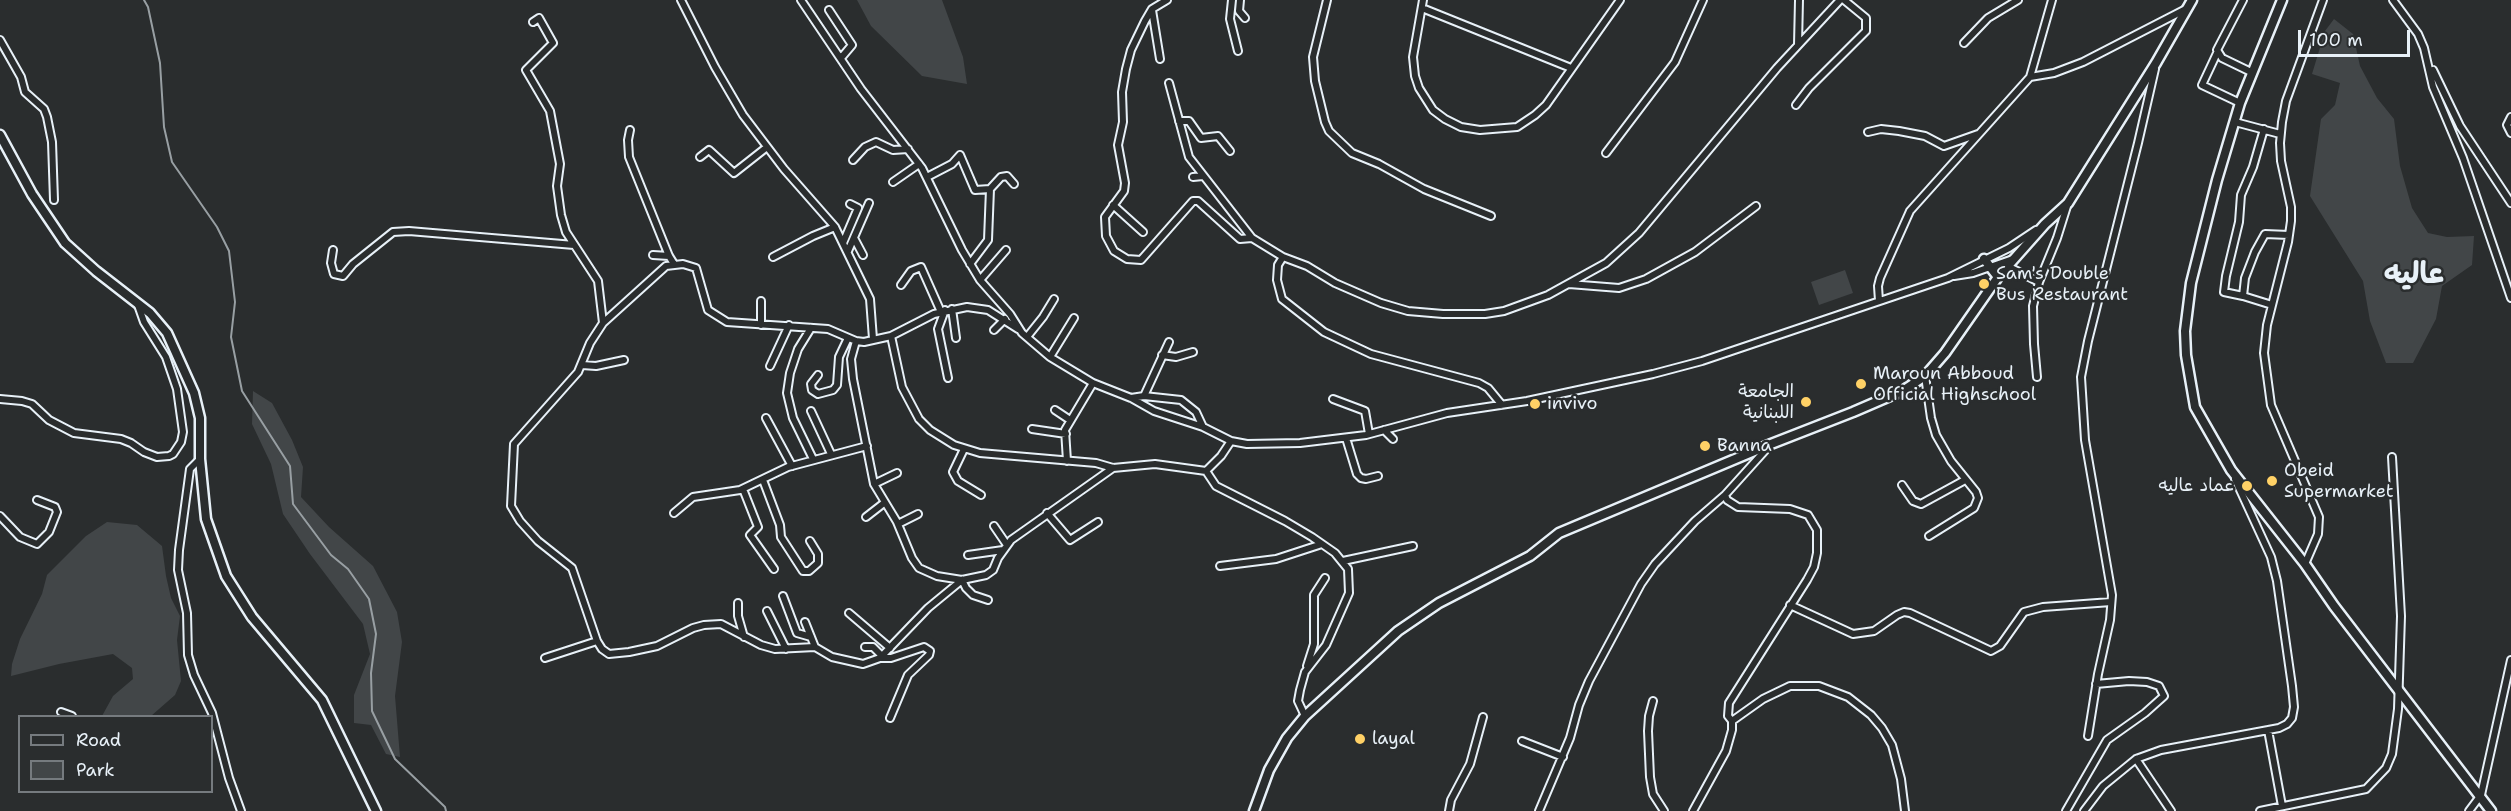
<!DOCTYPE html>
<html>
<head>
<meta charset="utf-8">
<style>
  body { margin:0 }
  #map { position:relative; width:2511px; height:811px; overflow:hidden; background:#2a2d2e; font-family:"Shantell Sans",sans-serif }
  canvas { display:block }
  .legend { position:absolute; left:18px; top:715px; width:195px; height:78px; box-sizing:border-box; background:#2a2d2e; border:2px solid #767b7f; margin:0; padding:8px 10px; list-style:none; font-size:18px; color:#e8f1f8 }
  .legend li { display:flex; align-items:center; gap:12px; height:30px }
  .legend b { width:30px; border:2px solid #767b7f }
  .scale { position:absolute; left:2298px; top:30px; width:112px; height:27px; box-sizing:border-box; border:3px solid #e8f1f8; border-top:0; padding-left:8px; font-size:18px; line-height:21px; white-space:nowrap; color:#e8f1f8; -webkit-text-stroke:4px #2a2d2e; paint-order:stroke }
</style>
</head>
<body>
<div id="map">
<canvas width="2511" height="811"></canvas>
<ul class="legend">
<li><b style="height:8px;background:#2a2d2e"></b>Road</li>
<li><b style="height:16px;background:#424648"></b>Park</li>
</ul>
<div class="scale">100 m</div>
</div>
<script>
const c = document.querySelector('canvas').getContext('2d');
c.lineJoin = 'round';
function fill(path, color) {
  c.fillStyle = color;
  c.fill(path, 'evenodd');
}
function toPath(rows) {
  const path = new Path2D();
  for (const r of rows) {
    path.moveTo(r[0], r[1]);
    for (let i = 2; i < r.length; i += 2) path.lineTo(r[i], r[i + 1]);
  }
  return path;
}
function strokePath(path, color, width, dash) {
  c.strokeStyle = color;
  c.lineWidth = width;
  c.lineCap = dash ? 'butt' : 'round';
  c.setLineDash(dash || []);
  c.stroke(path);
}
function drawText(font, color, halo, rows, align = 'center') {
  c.font = font + ' "Shantell Sans","Playpen Sans Arabic",sans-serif';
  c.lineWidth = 5;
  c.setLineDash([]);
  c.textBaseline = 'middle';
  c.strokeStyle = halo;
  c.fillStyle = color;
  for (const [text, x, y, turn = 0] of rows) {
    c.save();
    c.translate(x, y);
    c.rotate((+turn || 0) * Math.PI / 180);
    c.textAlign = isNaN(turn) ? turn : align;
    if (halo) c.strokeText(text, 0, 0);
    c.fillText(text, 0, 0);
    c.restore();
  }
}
fill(toPath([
  [857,0,942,0,963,57,967,84,922,76,871,26],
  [2334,19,2353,34,2360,66,2377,98,2394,119,2400,166,2412,208,2428,233,2447,237,2474,236,2472,265,2442,286,2436,319,2413,363,2386,363,2370,321,2363,281,2310,196,2321,119,2335,105,2340,83,2312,74,2325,31],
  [1845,270,1853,293,1819,305,1811,282],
  [253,391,272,403,292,440,303,467,301,497,329,527,373,566,397,612,402,642,395,696,400,757,386,754,371,725,354,723,354,695,370,654,363,624,310,554,283,514,271,464,252,424],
  [107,522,137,525,162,546,166,576,171,598,180,616,177,640,181,681,175,695,151,716,102,716,113,696,133,679,132,668,113,654,59,664,11,676,12,664,20,639,42,594,47,575,86,536]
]), '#424648');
strokePath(toPath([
  [144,0,148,7,160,63,164,127,172,162,217,227,229,251,235,302,231,337,242,391,290,466,293,504,331,555,348,569,369,599,376,634,371,673,372,711,395,759,445,807,446,811]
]), '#989fa3', 2);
const minor = toPath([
  [681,0,715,67,743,115,784,169,835,227,870,299,873,339],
  [801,0,861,89,922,168,962,250,980,280,1010,314,1022,333,1050,357,1093,383,1131,398,1154,411,1203,427,1231,441,1247,444,1300,443,1366,435,1447,413,1527,401,1653,374,1702,361,1948,278,2009,248,2036,230],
  [1167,0,1152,9,1145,21,1131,50,1126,69,1122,92,1123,122,1118,145,1125,183,1124,191,1105,217,1106,236,1114,251,1127,259,1141,260,1193,201,1198,201,1240,239,1252,238],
  [1232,0,1230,19,1238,51],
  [1240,0,1239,11,1245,18],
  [1327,0,1313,57,1315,81,1325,122,1329,131,1352,153,1379,164,1424,189,1491,216],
  [1423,0,1413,57,1415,76,1419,88,1433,110,1445,119,1461,127,1480,130,1517,127,1535,115,1546,105,1620,0],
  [2243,0,2217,50,2222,58,2251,72],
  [2393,0,2418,34,2424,48,2433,87,2463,158,2511,298],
  [1422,8,1571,68],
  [829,10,852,45,841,58],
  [1152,10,1160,59],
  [533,22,539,18,553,43,526,70,550,111,560,164,557,186,561,215,566,232,598,281,603,323],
  [0,40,21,77,25,92,44,109,47,117,52,142,54,200],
  [1964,43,1988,18,2018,0],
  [1798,45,1799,0],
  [2217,53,2202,85,2240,103],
  [2433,70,2460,126,2511,203],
  [2030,77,2054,73,2083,62,2188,8],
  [1169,83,1189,157,1252,238,1283,257],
  [1796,105,1809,88,1866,31,1866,18,1844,0],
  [2511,117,2507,125,2511,133],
  [1179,121,1189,121,1201,138,1218,136,1230,151],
  [2235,122,2280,134],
  [630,130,628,140,629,157,669,256,674,264],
  [1868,132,1881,129,1899,131,1925,136,1944,146,1978,134],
  [1606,153,1675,62,1703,0],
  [700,157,709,150,734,173,767,147],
  [853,160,865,147,876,142,893,150,908,149],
  [927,177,952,164,960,155,975,190,990,189],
  [1193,177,1203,176],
  [893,182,919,164],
  [1113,205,1143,232],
  [854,238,863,255],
  [843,243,858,208,850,204],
  [333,250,331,263,334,274,343,276,353,264,393,232,409,231,574,245],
  [848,251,869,203],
  [653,255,669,256],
  [773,257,813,236,835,227],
  [970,264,988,240,990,189,1001,177,1007,176,1014,184],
  [2009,267,2039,282],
  [1954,276,1973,273,2013,259],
  [980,280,1006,250],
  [1569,284,1619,288,1646,279,1695,252,1756,206],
  [901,285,911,271,921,267,941,312],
  [2243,296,2224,292,2226,276,2239,222,2241,195,2253,167,2264,129],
  [761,301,761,325],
  [1879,301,1878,286,1880,278,1910,211,2030,77,2052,0],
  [2272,305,2243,296,2245,278,2255,252,2265,234,2289,235],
  [952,309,956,338],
  [945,310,938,329,948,378],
  [811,328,798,349,790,373,787,393,793,418,813,459],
  [1018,329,988,310,967,307,934,314,891,336,902,387,919,419,930,430,954,445,980,453,1096,463,1113,468,1155,464,1206,471],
  [994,330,1005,319],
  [891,336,864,342,856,341,828,329,727,322,708,310,696,268,683,264,666,266,603,323,590,343,578,372,514,444,511,506,520,521,538,541,572,568,597,641,602,649,609,654,629,652,657,646,693,628,704,625,721,624,761,645,775,649,815,647,832,657,863,664,880,658,928,608,962,580],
  [1027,337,1043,317,1054,299],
  [856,341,851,359,853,379,874,484,897,522,912,558,919,568,937,576,962,580,986,575,993,570,998,558,1011,540,1113,468],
  [1162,355,1176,357,1193,352],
  [1050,357,1074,318],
  [582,365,596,366,624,360],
  [770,366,789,325],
  [818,375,811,384,812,390,818,394,833,390,837,385,839,357,848,338],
  [1925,376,1931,418,1936,435,1951,461,1976,492,1978,498,1974,508,1929,536],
  [2037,377,2034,344,2033,306,2039,282,2057,238,2068,203],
  [1144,396,1169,342],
  [1131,398,1144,396,1181,400,1196,412,1203,427],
  [0,399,22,401,32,404,49,420,74,433,121,439,131,443,144,452,157,457,169,456,173,454,181,442,183,432,177,389,166,357,144,322,138,305],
  [1333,399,1365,411,1369,434],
  [1502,405,1488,388,1479,383,1371,354,1324,332,1282,299,1277,280,1278,265,1283,257,1307,266,1335,283,1381,303,1408,311,1443,314,1485,314,1504,311,1548,295,1606,263,1639,233,1777,68,1840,0],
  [1055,410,1070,420],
  [811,411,831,454],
  [766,418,792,466],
  [1032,429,1066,434],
  [1384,430,1393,439],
  [1346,438,1357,474,1361,478,1366,479,1378,476],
  [964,449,953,472,958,481,981,495],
  [200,459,190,469,179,550,178,570,187,613,188,655,194,675,212,713,229,778,241,811],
  [1067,461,1065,430,1093,383],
  [1206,471,1216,486,1285,521,1312,537,1335,553,1348,569,1349,593,1326,645,1305,672,1300,690,1298,701,1305,716],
  [1206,471,1221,456,1231,441],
  [763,480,780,525,781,537,803,571,809,571,818,563,818,554,810,541],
  [874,484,897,473],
  [1902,485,1913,501,1921,504,1965,480],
  [743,489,758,527,750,535,774,569],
  [674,513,693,497,740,490,788,467,867,446],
  [1047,513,1070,540,1098,522],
  [0,516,20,537,37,544,49,532,57,512,55,507,37,500],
  [866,517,884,503],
  [898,524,918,514],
  [994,526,1007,545],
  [968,555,1003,550],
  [1343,561,1413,546],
  [2305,564,2318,534,2319,517,2271,405,2264,353,2267,325,2288,242,2291,221,2291,207,2281,161,2280,143,2282,122,2286,101,2323,0],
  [1220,566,1276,559,1322,544],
  [962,580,966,588,973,595,988,600],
  [783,596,797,633,811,637],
  [738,603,738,616,744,637],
  [1790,605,1853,634,1874,631,1897,615,1904,612,1910,613,1991,651,2000,646,2024,612,2043,607,2111,602],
  [767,611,786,649],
  [849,613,890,648],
  [805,622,815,647],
  [865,647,873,647,882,656],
  [545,658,597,641],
  [880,658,891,658,924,647,930,651,929,655,908,675,890,718],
  [1307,666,1314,644,1314,595,1325,578],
  [1653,701,1649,716,1648,731,1650,777,1653,794,1664,811],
  [61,712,72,716],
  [1732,721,1763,699,1790,686,1819,686,1848,697,1871,715,1882,728,1892,745,1901,779,1905,811],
  [2268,730,2282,806],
  [2088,736,2098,674,2110,620,2112,595,2085,440,2081,377,2088,341,2138,143,2155,69],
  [1522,741,1563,757],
  [1449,811,1451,800,1470,764,1483,717],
  [1539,811,1570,738,1579,705,1589,681,1641,584,1655,564,1695,521,1725,495],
  [1693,811,1726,751,1732,730,1732,721,1728,716,1729,703,1807,580,1814,567,1817,553,1817,530,1808,515,1790,509,1738,507,1727,500,1725,495,1770,445],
  [2066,811,2107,740,2145,713,2164,696,2159,686,2147,682,2129,681,2096,684],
  [2084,811,2103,786,2136,759],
  [2171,811,2136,759,2161,750,2279,728,2287,724,2292,718,2294,707,2292,686,2277,581,2271,557,2235,479],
  [2260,811,2366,789,2386,768,2392,754,2398,709,2401,616,2392,457],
  [2469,811,2481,795,2511,660]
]);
const secondary = toPath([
  [2282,0,2240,103,2217,180,2191,283,2185,331,2186,355,2195,407,2231,470,2305,564,2334,606,2491,811],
  [0,135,32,194,65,243,96,271,150,313,167,333,194,393,200,418,200,459,206,519,226,576,252,617,322,700,376,811],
  [1984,259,1998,277],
  [1254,811,1269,770,1287,738,1305,716,1398,631,1439,603,1530,556,1559,533,1771,444,1853,412,1904,390,1925,376,1945,353,1998,277,2045,224,2068,203,2156,63,2192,0]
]);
strokePath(minor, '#e8f1f8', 10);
strokePath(secondary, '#e8f1f8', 13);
strokePath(minor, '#2a2d2e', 6);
strokePath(secondary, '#2a2d2e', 8);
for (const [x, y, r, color] of [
  [1984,284,6,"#ffd166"],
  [1861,384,6,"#ffd166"],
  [1806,402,6,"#ffd166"],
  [1535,404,6,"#ffd166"],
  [1705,446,6,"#ffd166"],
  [2272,481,6,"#ffd166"],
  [2247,486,6,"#ffd166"],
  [1360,739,6,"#ffd166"]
]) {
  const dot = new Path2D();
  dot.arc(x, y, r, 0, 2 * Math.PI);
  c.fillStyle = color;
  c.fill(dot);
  strokePath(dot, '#2a2d2e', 2);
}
drawText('18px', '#e8f1f8', '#2a2d2e', [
  ["Sam's Double",1996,274],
  ["Bus Restaurant",1996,295],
  ["Maroun Abboud",1873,374],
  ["Official Highschool",1873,395],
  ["الجامعة",1794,392,"right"],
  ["اللبنانية",1794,413,"right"],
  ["invivo",1547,404],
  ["Banna",1717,446],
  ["Obeid",2284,471],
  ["Supermarket",2284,492],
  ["عماد عاليه",2235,486,"right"],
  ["layal",1372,739]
], 'left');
drawText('bold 30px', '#e8f1f8', '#2a2d2e', [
  ["عاليه",2414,275]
]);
</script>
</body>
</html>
